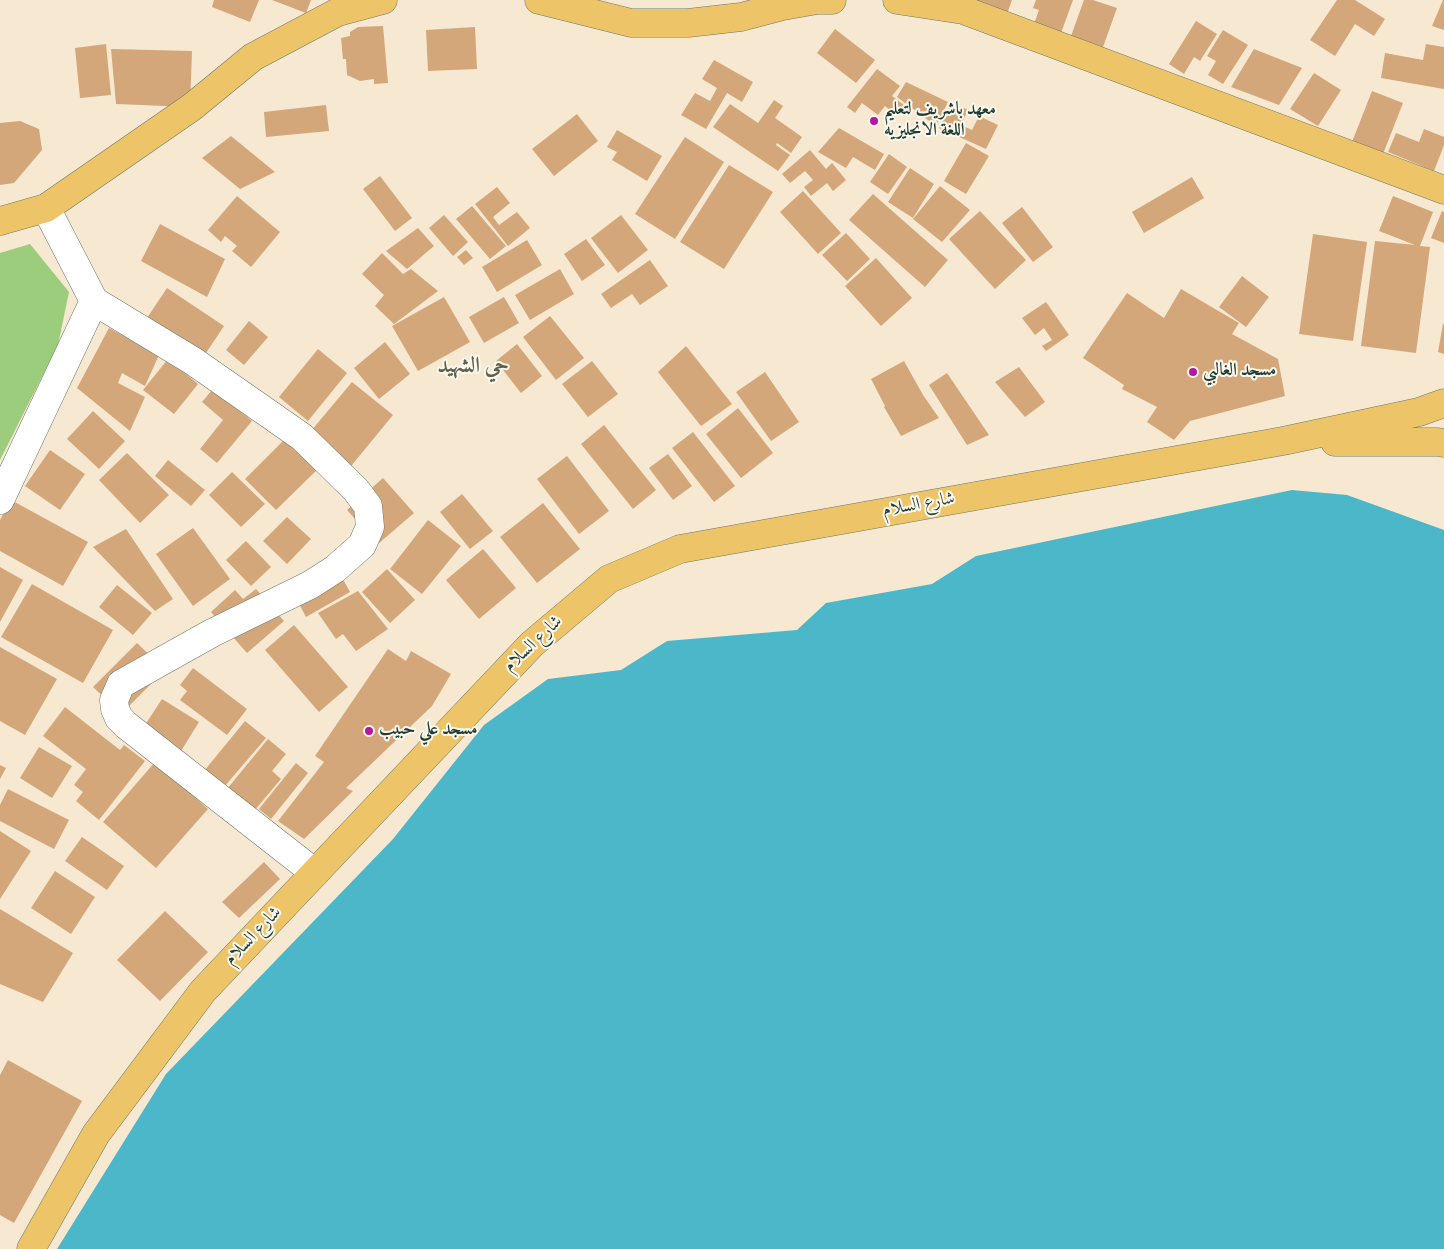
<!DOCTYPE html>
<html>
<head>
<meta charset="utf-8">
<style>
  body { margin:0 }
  canvas { display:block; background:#f6e8d1 }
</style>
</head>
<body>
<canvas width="1444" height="1249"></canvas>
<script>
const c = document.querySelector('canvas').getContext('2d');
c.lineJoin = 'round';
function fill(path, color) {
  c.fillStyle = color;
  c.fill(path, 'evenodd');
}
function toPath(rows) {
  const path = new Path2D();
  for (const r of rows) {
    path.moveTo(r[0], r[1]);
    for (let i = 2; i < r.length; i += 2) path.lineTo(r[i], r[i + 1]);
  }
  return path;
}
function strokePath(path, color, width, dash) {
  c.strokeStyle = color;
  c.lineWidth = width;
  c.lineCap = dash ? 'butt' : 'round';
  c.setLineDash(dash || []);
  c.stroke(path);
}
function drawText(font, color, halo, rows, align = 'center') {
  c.font = font + ' "Sorts Mill Goudy",Amiri,serif';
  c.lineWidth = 4;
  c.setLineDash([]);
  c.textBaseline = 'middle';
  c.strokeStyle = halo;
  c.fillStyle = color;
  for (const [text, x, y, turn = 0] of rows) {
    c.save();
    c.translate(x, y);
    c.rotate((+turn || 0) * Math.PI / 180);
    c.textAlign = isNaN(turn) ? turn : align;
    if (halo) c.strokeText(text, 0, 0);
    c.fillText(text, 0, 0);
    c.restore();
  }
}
fill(toPath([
  [30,244,69,292,58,345,0,460,0,253]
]), '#9bcd7c');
fill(toPath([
  [1292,490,1347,495,1444,530,1444,1249,57,1249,166,1074,393,839,484,725,548,679,621,670,667,641,797,630,826,603,932,584,976,556]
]), '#4db7ca');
fill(toPath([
  [214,0,259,0,250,22,212,7],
  [272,0,311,0,306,13],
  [970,0,1012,0,1007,14],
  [1036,0,1073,0,1061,33,1034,24,1039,10,1033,8],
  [1084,0,1093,0,1117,8,1103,47,1071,36],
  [1337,0,1355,0,1385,19,1374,36,1355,24,1335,56,1310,40],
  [1443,0,1444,0,1444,30,1432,26],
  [1196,21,1217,34,1200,61,1194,57,1184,74,1169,64],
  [383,26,388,83,374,84,374,79,360,81,347,75,346,59,343,59,341,38,350,36,350,32,358,27],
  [475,27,477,69,428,71,426,30],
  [835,29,875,60,856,83,817,53],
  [1223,30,1248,45,1223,84,1208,75,1216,61,1207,56],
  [106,44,111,95,80,98,75,48],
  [1426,44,1444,47,1444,89,1381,78,1385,53,1423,60],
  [111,49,192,51,190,107,116,104],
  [1254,49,1302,68,1279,105,1231,87],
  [714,60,753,82,742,102,727,93,706,129,681,115,695,93,710,101,717,88,702,79],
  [877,69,900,86,892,96,904,105,896,115,885,106,878,115,862,103,855,113,847,107],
  [1314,73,1341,90,1318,126,1290,109],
  [906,82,948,102,936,126,897,97],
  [1372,91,1403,103,1383,154,1352,142],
  [774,100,783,106,775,118,802,137,791,153,777,143,776,145,790,155,778,171,713,127,730,104,758,123],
  [951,102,968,110,961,125,972,130,979,116,998,125,986,149,939,128],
  [326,105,329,131,266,137,264,112],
  [577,114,598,141,554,176,532,149],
  [20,121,39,129,42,150,14,183,0,185,0,123],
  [839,128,884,154,875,170,853,157,846,168,818,152],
  [1424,129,1444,137,1444,145,1434,171,1388,152,1396,133,1419,142],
  [617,130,662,156,647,181,612,160,617,152,607,147],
  [231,136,275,172,240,189,202,158],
  [685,137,724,162,675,239,635,214],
  [966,143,989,156,966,194,944,181],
  [810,150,826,169,832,163,846,180,833,191,827,183,811,196,804,187,813,180,805,171,790,183,782,174],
  [889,154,907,167,888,194,870,182],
  [729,165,773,192,724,269,680,242],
  [910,168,934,184,913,218,888,202],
  [380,176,412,218,395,231,363,189],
  [1192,177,1204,198,1144,233,1132,212],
  [940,186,970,210,942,242,913,219],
  [497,187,510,203,493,217,499,225,517,212,530,228,508,246,475,204],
  [803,191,841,233,818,254,780,212],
  [873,194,948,260,925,287,849,220],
  [237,196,280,232,251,267,232,251,237,246,225,236,221,242,208,230],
  [1393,196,1433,212,1420,246,1430,247,1416,353,1361,346,1375,241,1415,245,1379,231],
  [472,206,506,246,490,259,456,219],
  [1022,207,1053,247,1033,262,1002,223],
  [980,211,1026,260,995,289,949,239],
  [1442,211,1444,212,1444,243,1431,238],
  [444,215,468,242,453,256,429,228],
  [621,215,648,250,618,273,591,238],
  [160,224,225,259,207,297,141,261],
  [418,228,434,246,407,269,386,251],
  [846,233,870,259,847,281,822,255],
  [1313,234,1367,242,1353,341,1299,334],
  [586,239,605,265,582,281,564,254],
  [527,240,542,265,497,292,482,267],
  [466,250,473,258,464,265,457,257],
  [382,253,403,274,411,269,438,291,394,324,375,306,384,295,362,274],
  [876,258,912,298,881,326,845,286],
  [650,260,668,286,640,305,632,294,611,308,601,294],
  [560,269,574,294,530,320,515,295],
  [1242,276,1269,297,1246,327,1219,307],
  [167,288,224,326,200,362,143,324],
  [1181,289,1239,323,1232,334,1278,359,1285,396,1190,421,1174,440,1147,422,1157,407,1122,389,1124,385,1083,358,1127,293,1164,318],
  [444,297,470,342,418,371,392,326],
  [504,297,519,323,484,343,469,317],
  [1046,302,1069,335,1046,351,1042,346,1052,340,1044,328,1035,335,1022,318],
  [550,316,584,358,556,380,523,337],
  [249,321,268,337,244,365,226,350],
  [1443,324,1444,324,1444,354,1438,352],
  [109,328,159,355,145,386,122,373,118,383,145,397,130,431,77,388],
  [385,342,410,374,379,399,354,368],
  [517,344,542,376,521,393,496,361],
  [686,346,732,404,701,426,658,372],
  [318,349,347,373,308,421,279,397],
  [168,359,198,384,174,414,143,390],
  [592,361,618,394,588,417,562,384],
  [904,361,923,395,939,418,901,436,884,407,885,406,871,379],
  [1019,367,1045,402,1025,417,995,382],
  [765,372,799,422,771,441,736,392],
  [947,373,989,435,967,445,929,385],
  [352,382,393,415,347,471,306,437],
  [213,389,252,421,217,463,200,449,223,420,202,402],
  [738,408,773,453,741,478,706,434],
  [93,411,125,441,99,469,67,439],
  [604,425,656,490,633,509,581,444],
  [693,432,735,486,714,502,672,448],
  [289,435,321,466,276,510,245,479],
  [50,450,85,474,60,510,25,486],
  [127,453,169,495,140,523,99,480],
  [668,454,692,486,673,500,649,468],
  [567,456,609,511,579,534,537,479],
  [168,460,205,490,191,506,155,476],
  [232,472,265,504,241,527,209,495],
  [383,478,414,513,378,544,347,510],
  [462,494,493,531,470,549,440,512],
  [11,500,88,542,63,586,0,551,0,520],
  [543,503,580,549,537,583,500,537],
  [287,517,311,539,287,564,263,541],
  [428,520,461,546,422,594,390,569],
  [193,528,230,579,193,606,156,554],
  [126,529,173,599,155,611,93,547],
  [246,541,271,567,251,586,226,560],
  [483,549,516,588,479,619,446,580],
  [335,565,350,592,306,617,291,589],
  [0,567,23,580,0,622],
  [387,569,415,600,390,623,362,592],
  [32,584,113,630,83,683,1,637],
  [117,585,152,613,133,635,99,607],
  [256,589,284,621,247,653,211,612,235,590,243,599],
  [358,591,388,629,356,651,343,634,336,639,318,613],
  [294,625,348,687,319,712,265,650],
  [137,643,165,670,121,714,93,687],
  [0,647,57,679,25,735,0,721],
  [388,649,406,661,411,651,451,674,432,706,346,788,353,791,304,839,278,821,324,762,315,756],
  [193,668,247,709,227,735,180,700,187,691,180,685],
  [162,699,199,722,181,751,143,728],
  [65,707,120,750,124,745,145,761,99,820,76,801,83,792,74,785,86,769,43,736],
  [245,721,266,738,224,787,204,771],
  [268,739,286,754,272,771,281,779,254,811,227,789],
  [39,747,72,766,52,798,20,778],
  [155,762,208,809,156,868,103,822],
  [296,763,308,773,271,819,259,809],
  [0,765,6,768,0,779],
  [8,789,69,820,54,849,0,821,0,805],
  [0,831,31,851,0,899],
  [82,837,124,866,107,890,65,861],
  [264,862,280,879,239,918,222,902],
  [55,871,95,897,71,934,31,908],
  [0,909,73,953,43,1002,0,984],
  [165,911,208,952,160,1001,117,960],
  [8,1060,82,1101,14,1223,0,1215,0,1075]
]), '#d4a77b');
const street = toPath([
  [94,301,193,361,302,437,356,490,368,506,370,527,362,545,335,569,310,585,212,633,121,684,114,700,115,709,119,718,126,725,315,873],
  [0,500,94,301,46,208]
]);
const highway = toPath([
  [539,0,631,23,688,23,741,17,783,6,817,0,832,0],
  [897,0,963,10,1444,190],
  [0,221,46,208,192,107,253,57,338,12,383,0],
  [1335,442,1438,442,1444,443],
  [31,1249,96,1134,203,991,532,644,609,579,680,549,1283,441,1419,412,1444,403]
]);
strokePath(street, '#6a796b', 29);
strokePath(highway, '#6a796b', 29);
strokePath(street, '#fff', 28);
strokePath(highway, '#eec469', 28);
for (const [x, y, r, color] of [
  [874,121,5,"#b5179e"],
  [1193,372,5,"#b5179e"],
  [369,731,5,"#b5179e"]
]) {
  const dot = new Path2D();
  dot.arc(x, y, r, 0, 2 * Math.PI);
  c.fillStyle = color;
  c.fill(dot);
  strokePath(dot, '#fbf7ec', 2);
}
drawText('bold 18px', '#1f3d34', '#fbf7ec', [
  ["معهد باشريف لتعليم",884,111],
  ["اللغة الانجليزيه",884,132],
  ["مسجد الغالبي",1203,372],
  ["مسجد علي حبيب",379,731]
], 'left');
drawText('18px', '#1f3d34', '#fbf7ec', [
  ["شارع السلام",919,506,-10],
  ["شارع السلام",534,645,-43],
  ["شارع السلام",254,937,-46]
]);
drawText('bold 22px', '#5e624d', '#fbf7ec', [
  ["حي الشهيد",473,368]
]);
</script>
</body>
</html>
